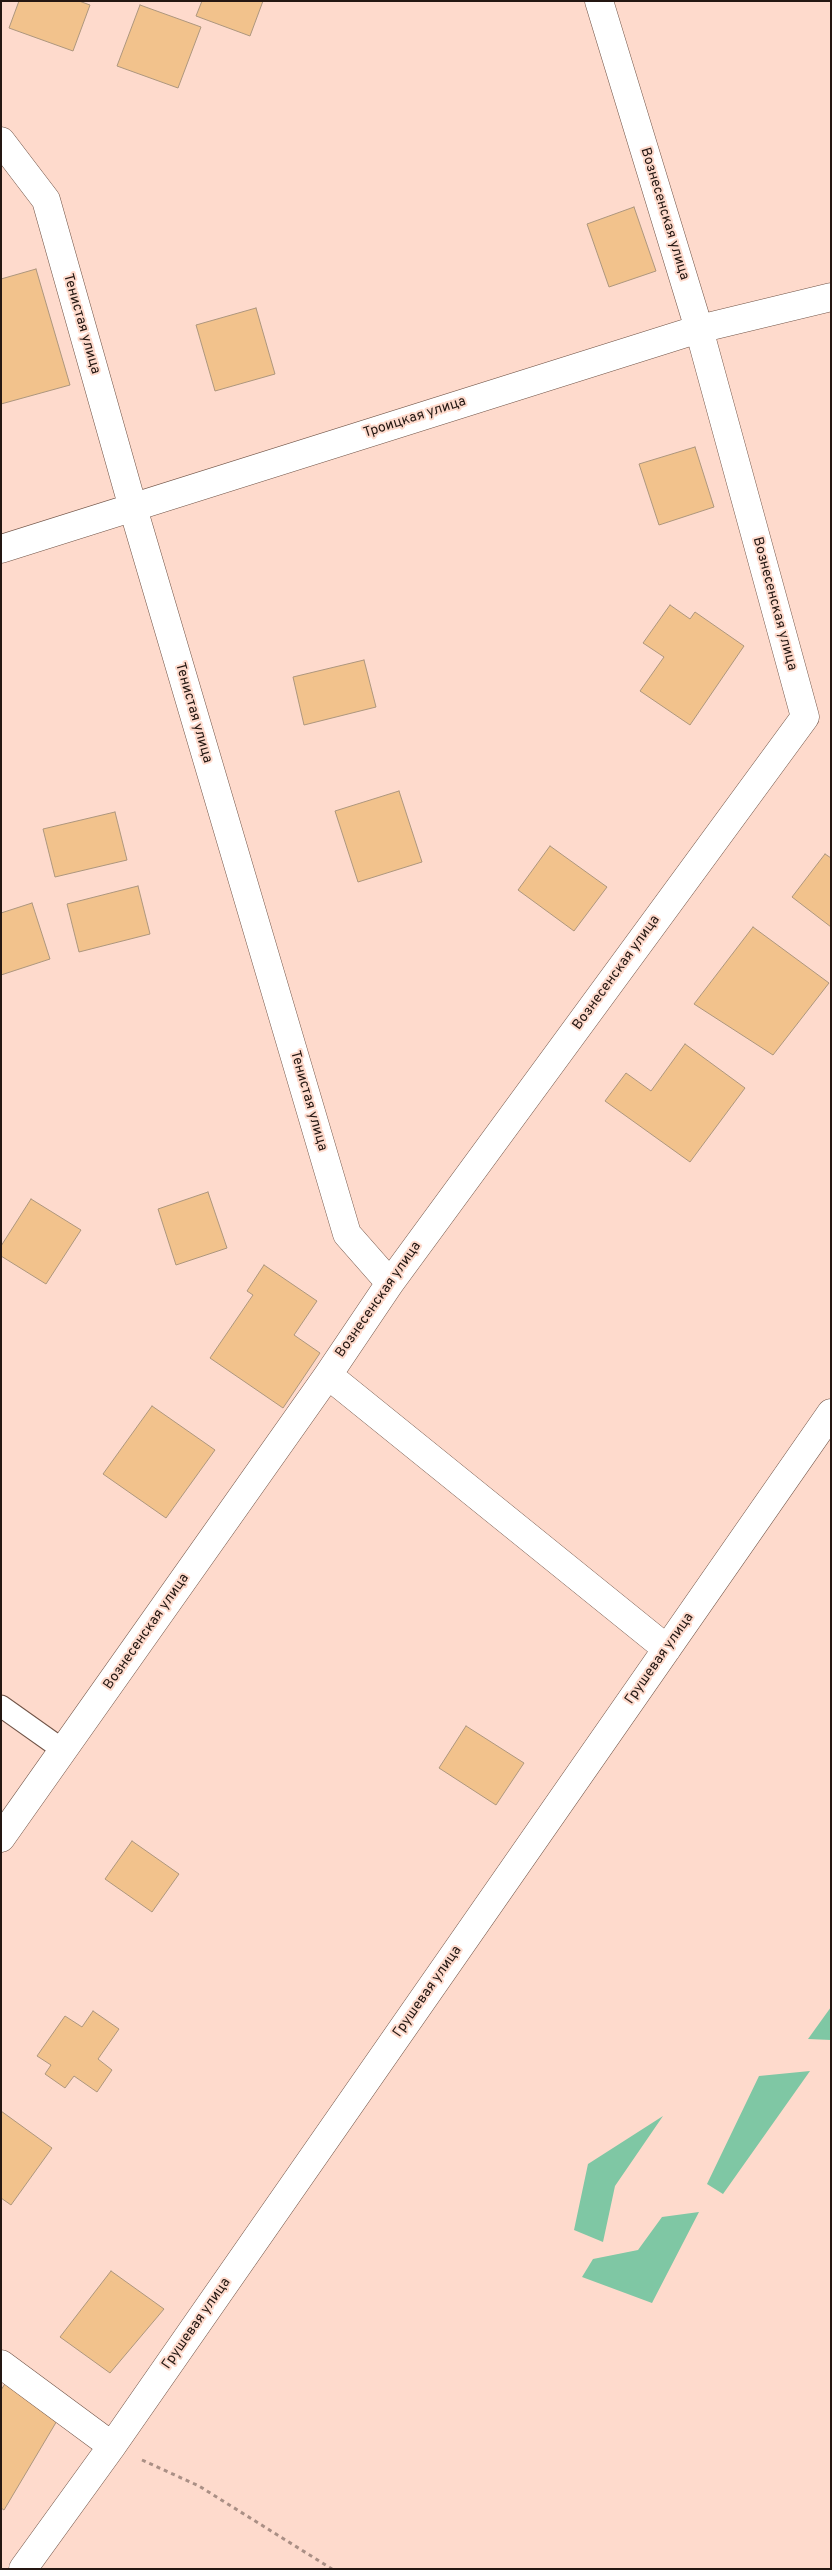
<!DOCTYPE html>
<html>
<head>
<meta charset="utf-8">
<style>
  body { margin:0 }
  #map { position:relative; width:832px; height:2570px; overflow:hidden; background:#fedacc; font-family:Overpass,sans-serif }
  canvas { display:block }
  .frame { position:absolute; inset:0; border:2px solid #241712; pointer-events:none }
</style>
</head>
<body>
<div id="map">
<canvas width="832" height="2570"></canvas>
<div class="frame"></div>
</div>
<script>
const c = document.querySelector('canvas').getContext('2d');
c.lineJoin = 'round';
function fill(path, color) {
  c.fillStyle = color;
  c.fill(path, 'evenodd');
}
function toPath(rows) {
  const path = new Path2D();
  for (const r of rows) {
    path.moveTo(r[0], r[1]);
    for (let i = 2; i < r.length; i += 2) path.lineTo(r[i], r[i + 1]);
  }
  return path;
}
function strokePath(path, color, width, dash) {
  c.strokeStyle = color;
  c.lineWidth = width;
  c.lineCap = dash ? 'butt' : 'round';
  c.setLineDash(dash || []);
  c.stroke(path);
}
function drawText(font, color, halo, rows, align = 'center') {
  c.font = font + ' Overpass,sans-serif';
  c.lineWidth = 4;
  c.setLineDash([]);
  c.textBaseline = 'middle';
  c.strokeStyle = halo;
  c.fillStyle = color;
  for (const [text, x, y, turn = 0] of rows) {
    c.save();
    c.translate(x, y);
    c.rotate((+turn || 0) * Math.PI / 180);
    c.textAlign = isNaN(turn) ? turn : align;
    if (halo) c.strokeText(text, 0, 0);
    c.fillText(text, 0, 0);
    c.restore();
  }
}
fill(toPath([
  [831,2007,831,2040,808,2039],
  [810,2071,723,2194,707,2184,759,2076],
  [663,2116,615,2186,603,2242,574,2230,588,2164],
  [699,2212,652,2303,582,2277,593,2259,638,2250,662,2217]
]), '#7fc7a4');
const building = toPath([
  [19,1,79,1,90,5,73,51,9,28,19,1],
  [202,1,263,1,250,36,196,16,202,1],
  [140,5,201,27,178,88,117,66,140,5],
  [634,207,656,271,609,287,587,224,634,207],
  [36,269,70,385,1,404,1,279,36,269],
  [256,308,275,374,215,391,196,325,256,308],
  [695,447,714,507,659,525,639,464,695,447],
  [670,605,690,619,695,612,744,646,690,725,640,691,664,657,643,643,670,605],
  [364,660,376,707,304,725,293,677,364,660],
  [399,791,422,862,358,882,335,811,399,791],
  [115,812,127,860,55,877,43,829,115,812],
  [550,846,607,887,574,931,518,890,550,846],
  [825,854,831,858,831,927,792,897,825,854],
  [138,886,150,934,79,952,67,904,138,886],
  [32,903,50,959,1,975,1,913,32,903],
  [753,927,829,983,773,1055,694,1004,753,927],
  [685,1044,745,1088,690,1162,605,1101,626,1073,651,1091,685,1044],
  [208,1192,227,1248,176,1265,158,1209,208,1192],
  [31,1199,81,1230,46,1284,1,1256,1,1246,31,1199],
  [264,1265,317,1301,294,1335,320,1353,283,1408,210,1358,253,1295,247,1291,264,1265],
  [152,1406,215,1450,166,1518,103,1474,152,1406],
  [466,1726,524,1763,496,1805,439,1768,466,1726],
  [132,1841,179,1874,152,1912,105,1879,132,1841],
  [93,2011,119,2029,98,2059,112,2070,97,2092,74,2076,65,2088,45,2074,51,2065,37,2056,65,2016,82,2027,93,2011],
  [1,2111,52,2148,11,2205,1,2198,1,2111],
  [111,2271,164,2309,110,2373,60,2337,111,2271],
  [10,2376,61,2414,4,2510,1,2508,1,2390,10,2376]
]);
fill(building, '#f2c28c');
strokePath(building, '#ad967d', 1);
const lane = toPath([
  [1,1706,63,1750]
]);
const street = toPath([
  [1,141,46,200,133,508,347,1234,390,1283],
  [1,549,699,329,831,297],
  [328,1375,667,1649],
  [1,1838,328,1375,390,1283,805,717,699,329,599,1],
  [1,2364,112,2446],
  [23,2569,112,2446,831,1413]
]);
strokePath(lane, '#715447', 23);
strokePath(street, '#715447', 29);
strokePath(toPath([
  [142,2460,199,2486,332,2569]
]), '#aa8f85', 3, [4, 4]);
strokePath(lane, '#fff', 21);
strokePath(street, '#fff', 28);
drawText('14px', '#241712', '#fedacc', [
  ["Вознесенская улица",664,214,73],
  ["Тенистая улица",81,324,74],
  ["Троицкая улица",415,418,-18],
  ["Вознесенская улица",774,604,75],
  ["Тенистая улица",193,713,74],
  ["Вознесенская улица",617,973,-54],
  ["Тенистая улица",308,1101,74],
  ["Вознесенская улица",379,1300,-55],
  ["Вознесенская улица",147,1632,-55],
  ["Грушевая улица",660,1659,-55],
  ["Грушевая улица",428,1992,-55],
  ["Грушевая улица",197,2324,-55]
]);
</script>
</body>
</html>
